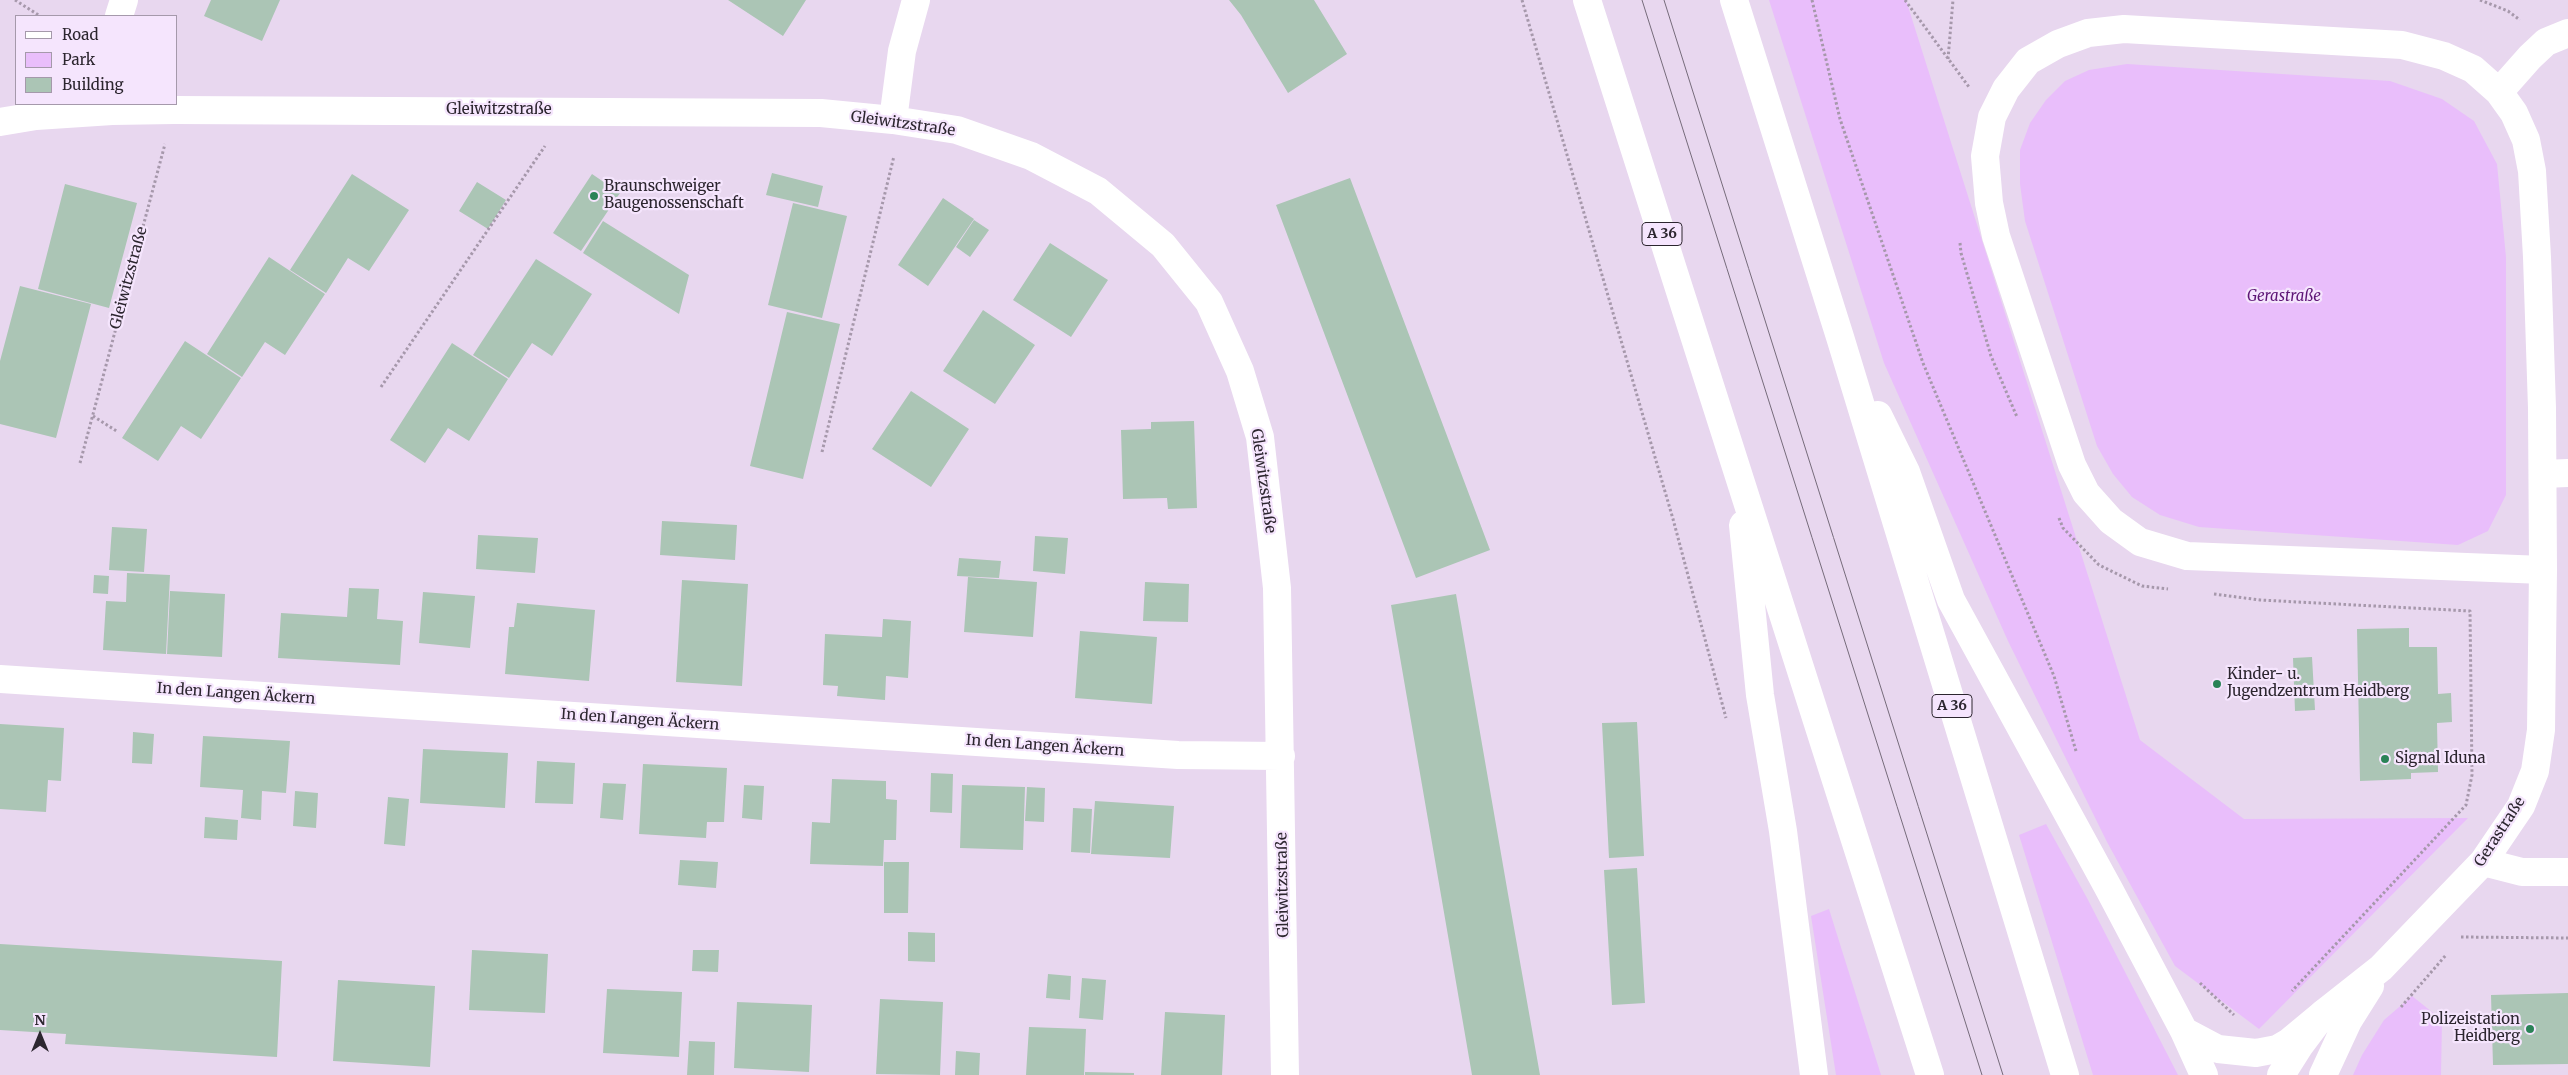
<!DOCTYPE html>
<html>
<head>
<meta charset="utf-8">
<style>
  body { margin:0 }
  #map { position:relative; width:2568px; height:1075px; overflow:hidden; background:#e8d7ef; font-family:Merriweather,serif }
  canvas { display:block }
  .legend { position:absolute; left:15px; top:15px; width:162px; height:90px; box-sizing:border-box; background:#f5e5fd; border:1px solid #a599ab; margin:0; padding:6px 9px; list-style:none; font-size:15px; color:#2c262f }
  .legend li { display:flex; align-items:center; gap:10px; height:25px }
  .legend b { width:25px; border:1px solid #a599ab }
  .north { position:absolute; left:15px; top:1010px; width:50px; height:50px; -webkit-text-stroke:4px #f5e5fd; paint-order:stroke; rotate:0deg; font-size:14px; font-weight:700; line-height:20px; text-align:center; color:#2c262f }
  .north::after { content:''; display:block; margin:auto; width:18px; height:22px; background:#2c262f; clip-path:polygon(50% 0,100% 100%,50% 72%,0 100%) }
</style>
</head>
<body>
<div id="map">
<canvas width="2568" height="1075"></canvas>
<ul class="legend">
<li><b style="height:6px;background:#fff"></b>Road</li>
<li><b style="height:14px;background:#e9befb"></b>Park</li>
<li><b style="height:14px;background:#abc5b5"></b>Building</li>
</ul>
<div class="north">N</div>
</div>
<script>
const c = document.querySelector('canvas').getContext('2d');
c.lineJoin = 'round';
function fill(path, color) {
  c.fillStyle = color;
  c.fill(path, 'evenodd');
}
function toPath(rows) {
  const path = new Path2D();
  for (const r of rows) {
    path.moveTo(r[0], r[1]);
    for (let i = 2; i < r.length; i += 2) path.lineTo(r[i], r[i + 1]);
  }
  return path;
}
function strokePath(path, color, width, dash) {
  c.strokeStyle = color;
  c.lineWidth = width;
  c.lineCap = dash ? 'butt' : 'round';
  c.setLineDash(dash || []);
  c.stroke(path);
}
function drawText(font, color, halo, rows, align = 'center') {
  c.font = font + ' Merriweather,serif';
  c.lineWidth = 4.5;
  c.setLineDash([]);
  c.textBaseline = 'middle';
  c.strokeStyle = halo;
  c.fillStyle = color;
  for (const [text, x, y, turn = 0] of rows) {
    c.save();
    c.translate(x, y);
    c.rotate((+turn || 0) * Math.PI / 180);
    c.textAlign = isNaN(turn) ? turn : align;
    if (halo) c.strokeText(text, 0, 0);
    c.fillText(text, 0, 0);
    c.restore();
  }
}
fill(toPath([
  [1769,0,1906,0,2140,740,2244,819,2468,818,2259,1029,2175,966,2107,842,2008,641,1884,363],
  [2127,64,2390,81,2442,99,2474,121,2497,164,2506,257,2506,495,2488,531,2458,545,2199,527,2160,515,2132,497,2113,474,2097,446,2025,221,2020,184,2020,150,2030,123,2046,100,2065,81,2089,70],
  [2046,824,2087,898,2178,1075,2093,1075,2019,835],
  [1829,909,1881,1075,1836,1075,1811,916],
  [2412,996,2442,1020,2441,1075,2353,1075,2362,1055,2384,1020]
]), '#e9befb');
fill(toPath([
  [211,0,280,0,262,41,204,16],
  [728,0,806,0,783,36],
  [1229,0,1314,0,1347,54,1288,93,1241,15],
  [772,173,823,186,818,207,766,195],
  [352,174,409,210,369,271,348,258,326,293,290,270],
  [592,174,620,193,581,251,553,233],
  [1350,178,1490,550,1416,578,1276,205],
  [477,182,506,200,488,229,459,211],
  [65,184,137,203,109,308,38,289],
  [943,198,974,219,928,286,898,265],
  [793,203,847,216,822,318,768,305],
  [974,220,989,230,970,257,956,247],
  [603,221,689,275,679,314,583,253],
  [1050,243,1108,280,1071,337,1013,300],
  [269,257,325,294,285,355,265,342,242,377,207,354],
  [536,259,592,294,552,356,532,343,509,378,473,355],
  [20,286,91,304,56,438,0,424,0,361],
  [983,310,1035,345,995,404,943,371],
  [787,312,840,324,803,479,750,466],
  [185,341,241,378,201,439,181,426,158,461,122,438],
  [452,343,508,379,469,441,448,428,425,463,390,440],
  [911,391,969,429,931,487,872,449],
  [1194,421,1197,508,1168,509,1167,498,1123,499,1121,430,1151,429,1151,422],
  [662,521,737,525,735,560,660,555],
  [112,527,147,529,144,572,109,570],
  [478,535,538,538,535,573,476,569],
  [1035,536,1068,538,1065,574,1033,571],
  [959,558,1001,561,999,578,957,576],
  [127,573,170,575,166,654,103,650,106,601,126,602],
  [94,575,109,576,108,594,93,593],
  [968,577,1037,582,1033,637,964,632],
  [682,580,748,584,742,686,676,682],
  [1145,582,1189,584,1188,622,1143,621],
  [349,588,379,589,377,619,403,621,400,665,278,658,281,613,347,617],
  [170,591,225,594,222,657,167,654],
  [423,592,475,596,470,648,419,643],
  [1456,594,1508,894,1540,1075,1472,1075,1391,605],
  [517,603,595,610,589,681,505,674,509,627,514,627],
  [883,619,911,621,908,678,886,676,885,700,837,696,838,686,823,685,825,634,882,637],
  [2409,628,2409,647,2437,647,2438,694,2451,693,2452,722,2437,723,2438,772,2411,773,2411,779,2360,781,2357,629],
  [1080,631,1157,637,1152,704,1075,698],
  [2312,657,2315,710,2295,711,2293,658],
  [1637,722,1644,856,1609,858,1602,723],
  [0,724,64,728,61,781,48,780,46,812,0,809],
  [133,732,154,734,152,764,132,763],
  [203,736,290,741,286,793,262,791,261,820,241,818,243,790,200,787],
  [423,749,508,753,505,808,420,803],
  [537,761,575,763,573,804,535,803],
  [643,764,727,768,724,822,707,822,706,838,639,834],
  [931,773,953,774,952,813,930,812],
  [832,779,886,781,886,799,897,800,896,840,884,840,883,866,810,864,812,822,830,823],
  [603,783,626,784,623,820,600,818],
  [744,785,764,786,762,820,742,818],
  [962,785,1025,787,1023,850,960,848],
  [1027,787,1045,788,1044,822,1025,821],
  [295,791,318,793,316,828,293,826],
  [388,797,409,799,405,846,384,844],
  [1095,801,1174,806,1170,858,1091,854],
  [1073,808,1092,809,1090,853,1071,852],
  [205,817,238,820,237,840,204,838],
  [680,860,718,862,716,888,678,885],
  [884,862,909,862,908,913,884,913],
  [1637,868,1645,1003,1612,1005,1604,870],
  [908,932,935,933,935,962,908,961],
  [0,944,282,961,277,1057,65,1044,66,1034,0,1030],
  [472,950,548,954,545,1013,469,1010],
  [693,950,719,950,718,972,692,971],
  [1048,974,1071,976,1070,1000,1046,998],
  [1082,978,1106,980,1103,1020,1079,1018],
  [338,980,435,986,430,1067,333,1061],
  [607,989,682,992,679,1057,603,1053],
  [2568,993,2568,1064,2493,1065,2491,995],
  [880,999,943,1002,940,1075,876,1074],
  [737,1002,812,1005,809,1072,734,1068],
  [1165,1012,1225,1015,1222,1075,1161,1075],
  [1029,1027,1086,1029,1084,1075,1026,1075],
  [689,1041,715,1042,714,1075,687,1075],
  [956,1051,980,1053,979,1075,955,1075],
  [1085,1072,1134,1073,1134,1075,1085,1075]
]), '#abc5b5');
strokePath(toPath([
  [15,0,40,16],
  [1522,0,1673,519,1726,718],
  [1812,0,1840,119,1923,363,2054,676,2076,751],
  [1905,0,1969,87],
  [2480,0,2508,11,2520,20],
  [1948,59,1953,0],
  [1960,243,1961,253,1991,356,2017,417],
  [381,387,545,146],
  [93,416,118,432],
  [822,452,894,156],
  [80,463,165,144],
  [2059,518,2063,528,2099,565,2142,586,2168,589],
  [2214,594,2260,600,2470,611,2472,775,2466,805,2292,991],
  [2461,937,2568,938],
  [2200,983,2234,1015],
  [2401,1007,2446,955]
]), '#a698ab', 3, [2.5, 2.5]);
strokePath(toPath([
  [119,16,124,0],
  [2124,29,2402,45,2444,56,2473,69,2499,92,2514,113,2526,140,2532,171,2537,257,2542,408,2543,570,2187,556,2140,542,2111,521,2086,493,2072,465,1996,236,1989,203,1985,156,1992,117,2006,89,2028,61,2058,44,2088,33,2124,29],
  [2499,92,2530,57,2546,42,2568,33],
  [893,120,902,51,916,0],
  [0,122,36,116,112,111,174,110,821,113,893,120,957,130,1031,156,1098,191,1163,245,1209,302,1240,371,1260,437,1277,588,1285,1075],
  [2543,474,2568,473],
  [0,679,1178,755,1281,756],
  [2483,862,2522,872,2568,872],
  [2281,1075,2300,1045,2324,1013,2381,968,2483,862,2521,806,2535,771,2541,730,2543,570],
  [2323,1075,2348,1021,2370,986]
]), '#fff', 28);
strokePath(toPath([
  [1587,0,1930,1075],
  [1734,0,1840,337,2065,1075],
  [1878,415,1906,472,1951,600,2110,891,2184,1031,2204,1075],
  [1743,525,1760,695,1783,831,1814,1075],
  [2184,1031,2218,1049,2256,1053,2277,1049,2289,1042,2324,1013]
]), '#fff', 28);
strokePath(toPath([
  [1642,0,1982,1075],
  [1664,0,2003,1075]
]), '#756b7a', 1);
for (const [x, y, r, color] of [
  [594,196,5,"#2a8357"],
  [2217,684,5,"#2a8357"],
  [2385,759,5,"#2a8357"],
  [2530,1029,5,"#2a8357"]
]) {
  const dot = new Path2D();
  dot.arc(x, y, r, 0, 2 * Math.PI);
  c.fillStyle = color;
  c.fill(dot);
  strokePath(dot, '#f5e5fd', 2);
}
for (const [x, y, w] of [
  [1662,234,40],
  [1952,706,40]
]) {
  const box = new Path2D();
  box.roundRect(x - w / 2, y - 11.5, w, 23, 4);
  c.fillStyle = '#f5e5fd';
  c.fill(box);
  strokePath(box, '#2c262f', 1);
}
drawText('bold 14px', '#2c262f', null, [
  ["A 36",1662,234],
  ["A 36",1952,706]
]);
drawText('15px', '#2c262f', '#f5e5fd', [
  ["Gleiwitzstraße",499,110],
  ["Gleiwitzstraße",903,124,8],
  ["Gleiwitzstraße",129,278,-75],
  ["Gleiwitzstraße",1263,481,82],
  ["In den Langen Äckern",236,694,4],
  ["In den Langen Äckern",640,720,4],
  ["In den Langen Äckern",1045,746,4],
  ["Gerastraße",2500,832,-57],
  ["Gleiwitzstraße",1283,885,-91]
]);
drawText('15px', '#2c262f', '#f5e5fd', [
  ["Braunschweiger",604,187],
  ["Baugenossenschaft",604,204],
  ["Kinder- u.",2227,675],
  ["Jugendzentrum Heidberg",2227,692],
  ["Signal Iduna",2395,759],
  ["Polizeistation",2520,1020,"right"],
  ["Heidberg",2520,1037,"right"]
], 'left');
drawText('italic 15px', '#5e1676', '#f5e5fd', [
  ["Gerastraße",2284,297]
]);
</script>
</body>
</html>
